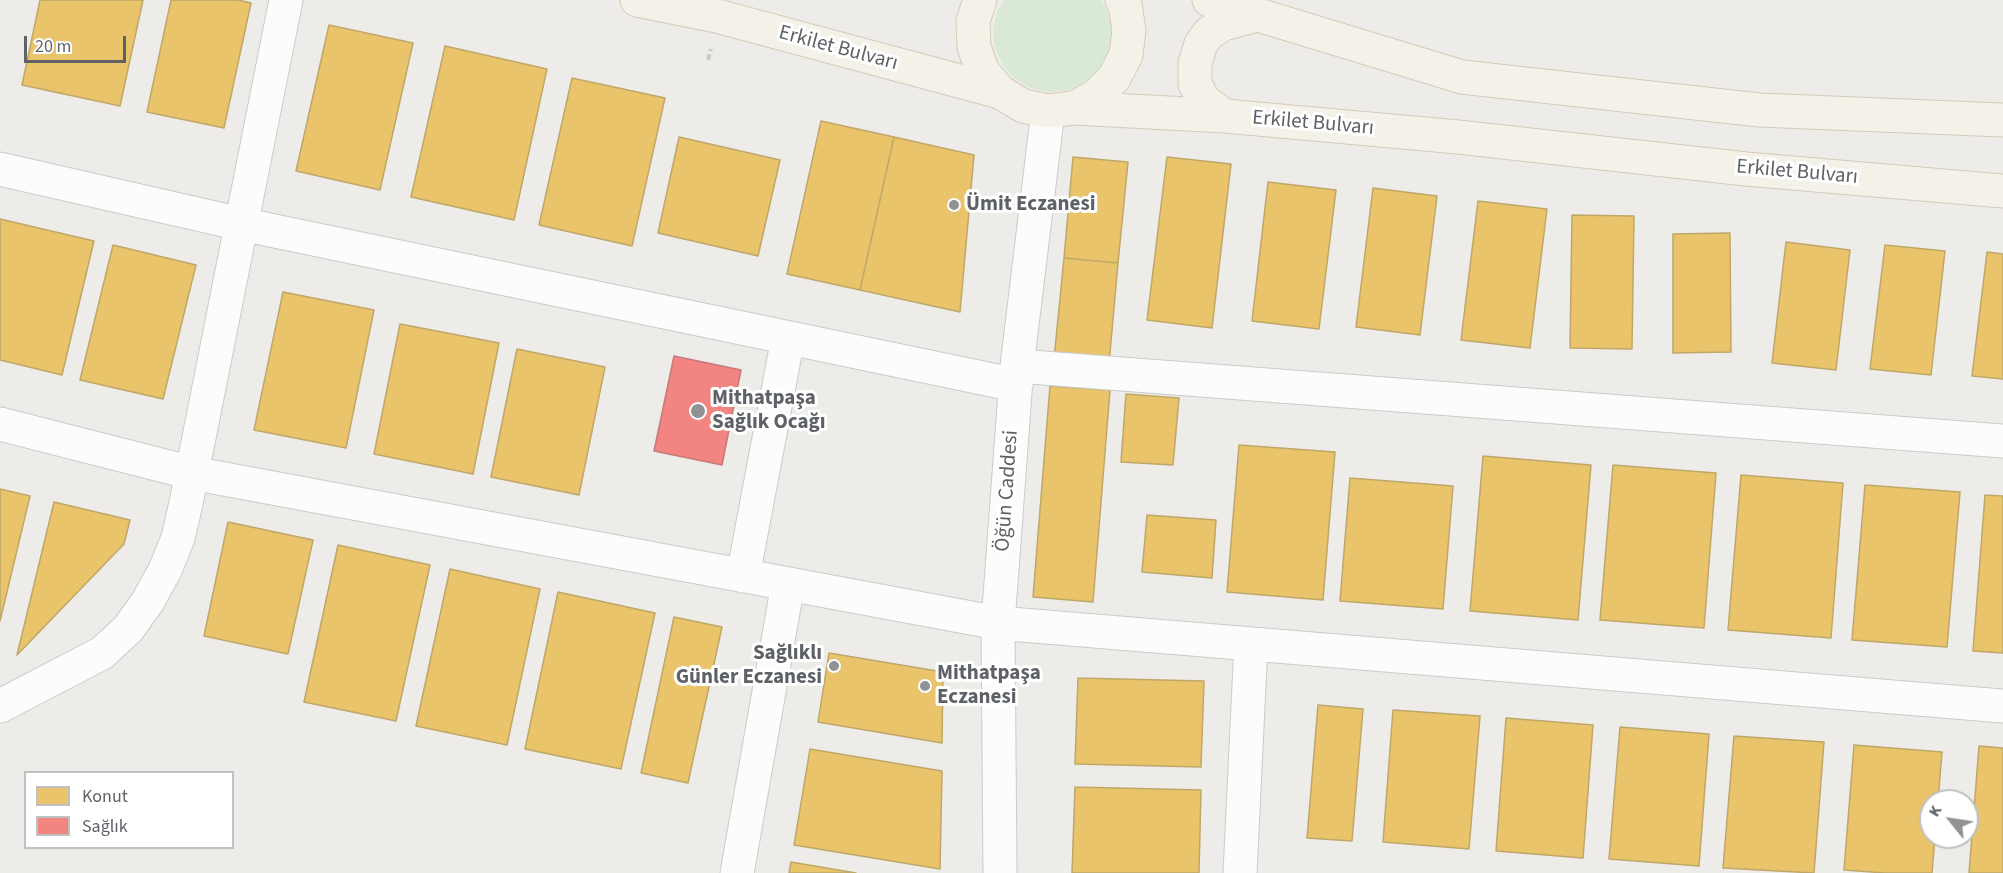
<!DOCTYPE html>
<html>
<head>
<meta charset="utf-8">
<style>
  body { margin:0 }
  #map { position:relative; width:2003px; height:873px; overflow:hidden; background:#eeece9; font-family:"Source Sans 3",sans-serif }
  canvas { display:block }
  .legend { position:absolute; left:24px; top:771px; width:210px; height:78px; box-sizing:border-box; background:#fff; border:2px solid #bfc0c2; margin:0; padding:8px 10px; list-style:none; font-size:18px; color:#5e6267 }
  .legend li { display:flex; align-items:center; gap:12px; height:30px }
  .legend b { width:30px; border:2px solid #bfc0c2 }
  .north { position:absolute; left:1919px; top:789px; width:60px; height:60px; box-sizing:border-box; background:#fff; border:2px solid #bfc0c2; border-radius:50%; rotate:300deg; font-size:16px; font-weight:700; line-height:24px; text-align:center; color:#5e6267 }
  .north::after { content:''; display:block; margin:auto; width:21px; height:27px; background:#909294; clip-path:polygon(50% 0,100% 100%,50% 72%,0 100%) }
  .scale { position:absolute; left:24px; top:36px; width:102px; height:27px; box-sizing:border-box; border:3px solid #5e6267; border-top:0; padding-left:8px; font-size:18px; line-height:21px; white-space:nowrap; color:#5e6267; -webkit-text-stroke:4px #fff; paint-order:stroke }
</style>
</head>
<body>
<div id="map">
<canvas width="2003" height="873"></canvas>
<ul class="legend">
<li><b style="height:16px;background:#e9c46a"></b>Konut</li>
<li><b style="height:16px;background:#f28482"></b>Sağlık</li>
</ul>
<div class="north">K</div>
<div class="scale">20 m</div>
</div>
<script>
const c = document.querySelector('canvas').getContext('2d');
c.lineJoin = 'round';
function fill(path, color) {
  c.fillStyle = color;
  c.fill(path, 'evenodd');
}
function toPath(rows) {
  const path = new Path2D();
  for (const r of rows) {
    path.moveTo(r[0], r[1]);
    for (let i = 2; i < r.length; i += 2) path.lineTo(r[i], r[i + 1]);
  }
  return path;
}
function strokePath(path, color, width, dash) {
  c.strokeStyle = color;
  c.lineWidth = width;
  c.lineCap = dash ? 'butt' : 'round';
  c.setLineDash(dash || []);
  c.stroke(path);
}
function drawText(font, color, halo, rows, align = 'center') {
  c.font = font + ' "Source Sans 3",sans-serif';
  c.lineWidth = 6;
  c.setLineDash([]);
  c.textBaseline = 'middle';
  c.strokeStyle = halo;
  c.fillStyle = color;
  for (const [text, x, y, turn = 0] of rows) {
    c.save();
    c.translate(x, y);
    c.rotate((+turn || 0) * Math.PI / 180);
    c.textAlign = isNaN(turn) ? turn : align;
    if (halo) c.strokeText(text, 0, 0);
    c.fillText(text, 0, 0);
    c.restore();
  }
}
fill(toPath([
  [1004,0,1101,0,1107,10,1112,30,1109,50,1100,68,1087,82,1070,90,1051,92,1032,89,1016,80,1003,66,995,48,993,30,997,11]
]), '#d9e9d5');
const homes = toPath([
  [40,0,143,0,120,106,22,85,40,0],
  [171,0,238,0,251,3,224,128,147,112,171,0],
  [329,25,413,43,380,190,296,171,329,25],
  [445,46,547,69,514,220,411,197,445,46],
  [572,78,665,98,632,246,539,225,572,78],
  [821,121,894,137,860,290,787,274,821,121],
  [679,137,780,160,758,256,658,233,679,137],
  [894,137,974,155,960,312,860,290,894,137],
  [1073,157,1128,162,1118,263,1064,258,1073,157],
  [1167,157,1231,164,1212,328,1147,320,1167,157],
  [1268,182,1336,190,1319,329,1252,321,1268,182],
  [1373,188,1437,196,1420,335,1356,327,1373,188],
  [1478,201,1547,209,1530,348,1461,340,1478,201],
  [1572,215,1634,216,1632,349,1570,348,1572,215],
  [0,219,94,241,62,375,0,360,0,219],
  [1730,233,1731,352,1673,353,1673,234,1730,233],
  [1786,242,1850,250,1836,370,1772,363,1786,242],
  [113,245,196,265,163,399,80,380,113,245],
  [1885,245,1945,251,1931,375,1870,369,1885,245],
  [1987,252,2003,254,2003,379,1972,376,1987,252],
  [1064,258,1118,263,1109,364,1054,359,1064,258],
  [283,292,374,310,346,448,254,430,283,292],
  [400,324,499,343,473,474,374,454,400,324],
  [517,349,605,367,579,495,491,477,517,349],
  [1050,386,1110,390,1093,602,1033,597,1050,386],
  [1126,394,1179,398,1173,465,1121,462,1126,394],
  [1239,445,1335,452,1323,600,1227,592,1239,445],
  [1483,456,1591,465,1578,620,1470,611,1483,456],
  [1613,465,1716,473,1704,628,1600,620,1613,465],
  [1741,475,1843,483,1831,638,1728,630,1741,475],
  [1350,478,1453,486,1443,609,1340,601,1350,478],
  [1865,485,1960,492,1947,647,1852,640,1865,485],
  [0,489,30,496,0,621,0,489],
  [1985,495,2003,496,2003,653,1973,651,1985,495],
  [54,502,130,520,124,544,17,655,54,502],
  [1147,515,1216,520,1212,578,1142,572,1147,515],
  [228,522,313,540,288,654,204,636,228,522],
  [338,545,430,565,396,721,304,702,338,545],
  [450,569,540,589,507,745,416,726,450,569],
  [558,592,655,613,621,769,525,749,558,592],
  [674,617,722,627,688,783,641,773,674,617],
  [829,653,943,672,942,743,818,722,829,653],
  [1078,678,1204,681,1201,767,1075,764,1078,678],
  [1318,705,1363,709,1352,841,1307,838,1318,705],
  [1393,710,1480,716,1469,849,1383,842,1393,710],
  [1506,718,1593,725,1583,858,1496,851,1506,718],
  [1620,727,1709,734,1699,866,1609,859,1620,727],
  [1734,736,1824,742,1814,873,1723,868,1734,736],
  [1854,745,1942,752,1938,801,1931,801,1931,837,1935,837,1932,873,1885,873,1844,870,1854,745],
  [1979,746,2003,748,2003,873,1969,873,1979,746],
  [810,749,942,771,940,869,794,845,810,749],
  [1075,787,1201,790,1199,873,1072,873,1075,787],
  [791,862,856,873,789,873,791,862]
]);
fill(homes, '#e9c46a');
strokePath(homes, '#bfa769', 1.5);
const health = toPath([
  [674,356,741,370,722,465,654,451,674,356]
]);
fill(health, '#f28482');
strokePath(health, '#c67a7a', 1.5);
const minor = toPath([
  [0,169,241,224,1016,385],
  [1017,366,2003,441],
  [0,424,192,473,998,623,2003,706],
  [743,576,788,338],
  [0,706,102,653,128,629,148,601,165,570,178,538,186,503,286,0],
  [737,873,788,584],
  [1000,873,998,623,1017,366,1048,111],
  [1240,873,1251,644]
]);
const major = toPath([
  [637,0,717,16,1000,92,1023,106,1048,111,1074,108,1225,116,1458,137,1746,169,2003,191],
  [980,0,973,21,974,47,983,72,1000,92],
  [1209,0,1462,77,1759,110,2003,120],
  [1074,108,1096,96,1114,78,1126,55,1129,30,1125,5,1122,0],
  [1225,116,1204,101,1195,84,1195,63,1201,44,1209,33,1223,24,1257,15]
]);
strokePath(minor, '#cacbcb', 35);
strokePath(major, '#d5cab8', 35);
strokePath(toPath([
  [708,60,711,49]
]), '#cacecb', 4, [6, 3]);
strokePath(minor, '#fcfcfc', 33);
strokePath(major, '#f4f1e9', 33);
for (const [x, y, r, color] of [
  [954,205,6,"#909294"],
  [698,411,8,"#909294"],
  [834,666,6,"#909294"],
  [925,686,6,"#909294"]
]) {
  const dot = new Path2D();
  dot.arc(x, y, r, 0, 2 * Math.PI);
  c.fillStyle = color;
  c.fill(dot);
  strokePath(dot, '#fff', 2);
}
drawText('21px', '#5e6267', '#fff', [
  ["Erkilet Bulvarı",838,49,15],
  ["Erkilet Bulvarı",1313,124,5],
  ["Erkilet Bulvarı",1797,173,5],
  ["Öğün Caddesi",1008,491,-86]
]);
drawText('bold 21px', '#5e6267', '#fff', [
  ["Ümit Eczanesi",966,205],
  ["Mithatpaşa",712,399],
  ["Sağlık Ocağı",712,423],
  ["Sağlıklı",822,654,"right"],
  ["Günler Eczanesi",822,678,"right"],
  ["Mithatpaşa",937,674],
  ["Eczanesi",937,698]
], 'left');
</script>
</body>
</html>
